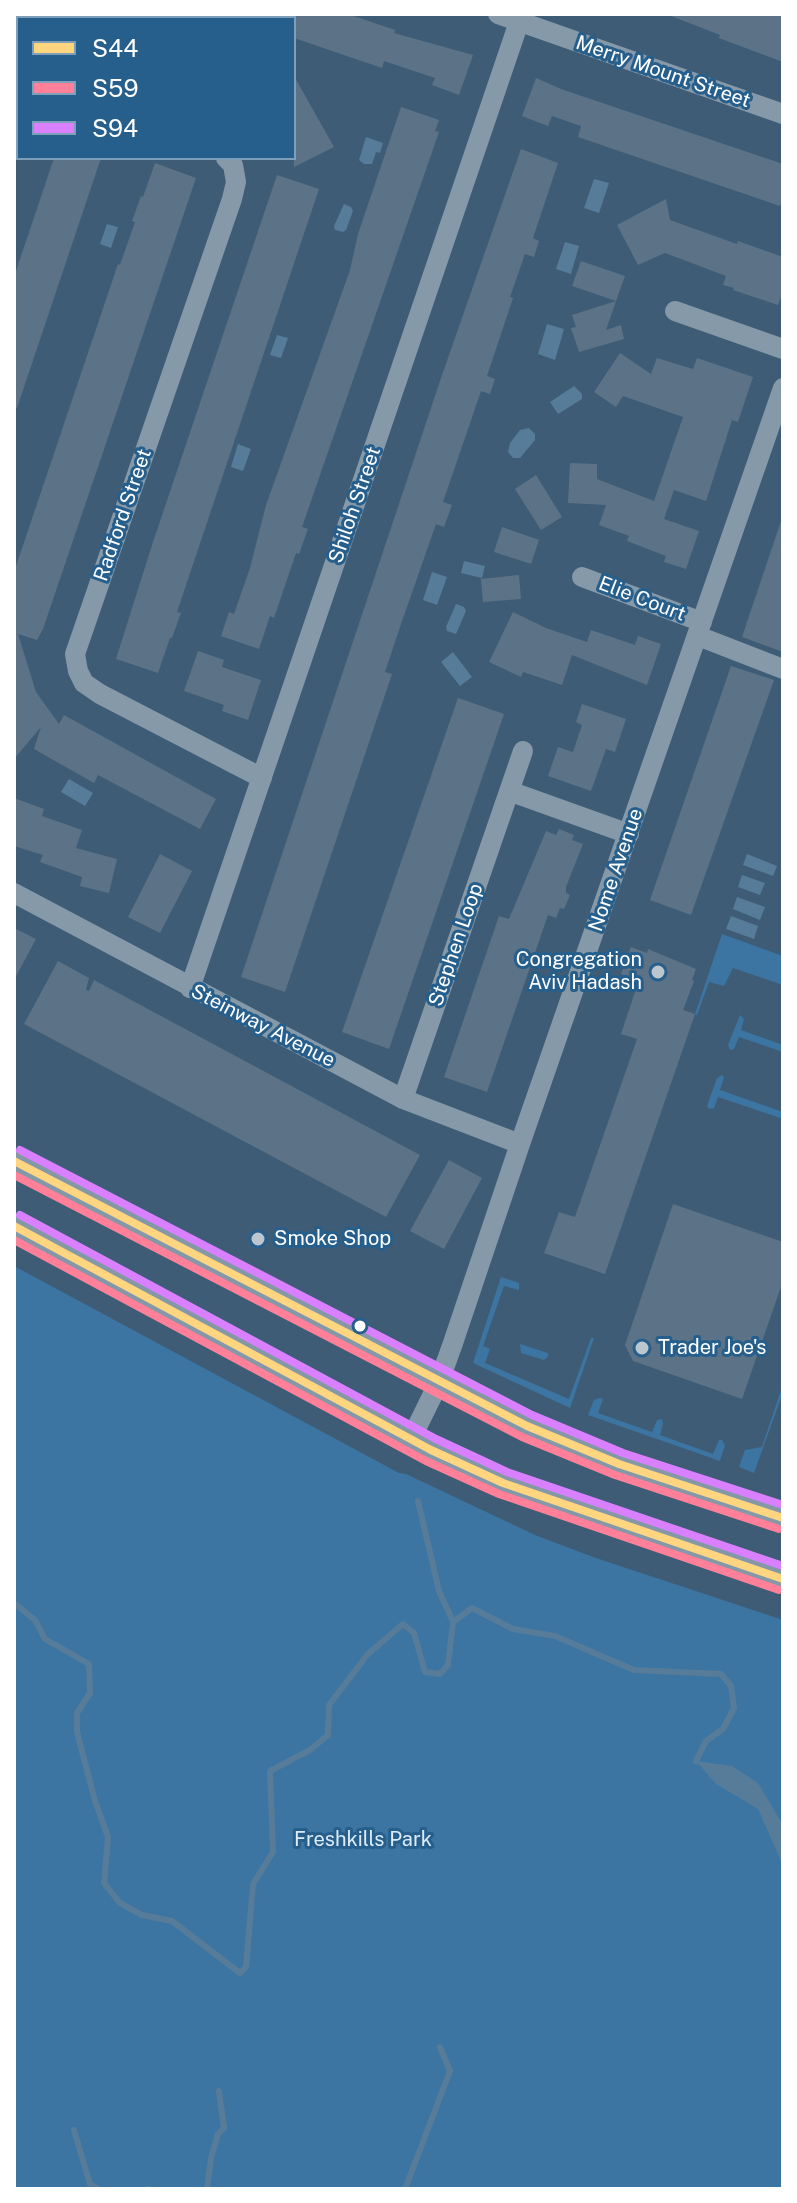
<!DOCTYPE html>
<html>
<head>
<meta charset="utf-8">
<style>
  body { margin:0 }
  #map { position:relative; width:797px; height:2203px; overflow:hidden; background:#3e5c75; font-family:"Public Sans",sans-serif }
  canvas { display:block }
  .frame { position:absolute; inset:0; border:16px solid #fff; pointer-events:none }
  .legend { position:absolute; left:16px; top:16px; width:280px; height:144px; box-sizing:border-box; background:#275f8c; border:2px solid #7d9fba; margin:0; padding:10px 14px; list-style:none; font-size:24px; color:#fff }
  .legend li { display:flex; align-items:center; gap:16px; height:40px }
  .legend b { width:40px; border:2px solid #7d9fba }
</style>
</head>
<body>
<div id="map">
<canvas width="797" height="2203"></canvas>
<div class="frame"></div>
<ul class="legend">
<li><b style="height:10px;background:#ffd580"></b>S44</li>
<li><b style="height:10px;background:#ff8098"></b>S59</li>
<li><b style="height:10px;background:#d880ff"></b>S94</li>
</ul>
</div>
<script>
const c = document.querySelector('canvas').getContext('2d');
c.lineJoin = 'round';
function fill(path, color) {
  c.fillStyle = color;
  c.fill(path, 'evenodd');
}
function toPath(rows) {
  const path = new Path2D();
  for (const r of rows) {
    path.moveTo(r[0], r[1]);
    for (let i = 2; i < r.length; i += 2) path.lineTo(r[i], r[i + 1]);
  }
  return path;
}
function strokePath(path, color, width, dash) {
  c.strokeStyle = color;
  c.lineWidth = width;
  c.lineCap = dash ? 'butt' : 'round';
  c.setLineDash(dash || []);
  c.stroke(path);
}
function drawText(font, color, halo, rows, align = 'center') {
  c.font = font + ' "Public Sans",sans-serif';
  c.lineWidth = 6;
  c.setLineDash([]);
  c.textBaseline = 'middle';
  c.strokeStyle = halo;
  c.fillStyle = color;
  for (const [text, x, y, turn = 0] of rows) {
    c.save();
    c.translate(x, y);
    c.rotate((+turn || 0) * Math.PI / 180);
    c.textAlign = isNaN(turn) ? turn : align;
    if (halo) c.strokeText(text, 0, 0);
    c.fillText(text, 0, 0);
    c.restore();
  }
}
fill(toPath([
  [722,934,783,956,783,985,733,968,724,986,709,982,697,1015,695,1014],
  [740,1015,744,1019,741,1030,783,1045,783,1052,739,1037,734,1049,730,1050,728,1045],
  [722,1075,724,1077,720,1090,783,1112,783,1119,718,1097,714,1108,709,1109,707,1106,717,1078],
  [14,1266,399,1473,406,1474,535,1535,593,1557,783,1620,783,2189,14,2189],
  [501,1277,519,1283,519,1290,504,1286,483,1346,490,1349,485,1363,569,1399,591,1338,594,1338,570,1408,473,1363],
  [520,1344,548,1353,548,1357,544,1360,521,1353],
  [783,1384,783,1392,754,1473,739,1467,745,1450,762,1447],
  [600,1398,603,1399,598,1413,652,1432,657,1420,662,1419,663,1423,660,1435,713,1454,719,1440,722,1440,725,1445,720,1461,588,1415,594,1400]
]), '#3c75a2');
fill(toPath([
  [366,137,383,143,380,153,376,152,372,164,364,164,359,160],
  [594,179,609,183,599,213,584,208],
  [344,204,351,207,353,211,346,230,343,232,335,230,334,226],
  [107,224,118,227,111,248,100,244],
  [565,242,579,246,571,274,556,269],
  [547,324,564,329,555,360,538,354],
  [277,335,288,338,281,358,270,355],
  [574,386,582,394,582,399,558,414,550,402],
  [529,428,535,434,535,440,520,458,513,458,508,452,510,443,520,430],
  [238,444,251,449,243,471,231,467],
  [464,561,485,566,482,578,461,573],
  [432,572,447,577,437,605,423,600],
  [456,604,464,607,466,611,456,634,447,631,446,627],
  [453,652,472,677,460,686,441,662],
  [69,779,93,793,85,806,61,792],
  [747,854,777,866,773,876,743,865],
  [742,875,765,883,760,895,738,887],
  [737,897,765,907,760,920,733,909],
  [731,916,758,926,754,939,726,929],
  [696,1761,732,1766,758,1783,783,1825,783,1866,758,1809,716,1784]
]), '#577c99');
strokePath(toPath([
  [418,1501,439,1591,453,1622,472,1608,513,1629,555,1636,634,1670,721,1674,731,1686,734,1708,723,1729,706,1741,696,1761],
  [14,1603,35,1620,45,1639,89,1664,90,1693,77,1713,77,1732,95,1801,108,1837,104,1883,120,1903,142,1915,172,1921,240,1973,246,1967,253,1884,273,1852,270,1771,310,1750,328,1735,329,1705,368,1654,403,1624,414,1633,425,1672,440,1674,448,1665,453,1622],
  [74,2130,90,2184,99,2189],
  [147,2189,149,2189],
  [207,2189,211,2158,218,2134,224,2128,219,2091],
  [405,2189,450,2071,440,2047]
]), '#577c99', 6);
fill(toPath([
  [294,14,348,14,395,30,394,33,473,55,459,95,432,85,435,78,384,61,382,68,294,38],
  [666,14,783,14,783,62,719,38,720,35],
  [294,76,334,147,294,167],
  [536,78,561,89,783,164,783,197,780,206,578,137,581,126,552,116,548,126,522,116],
  [401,107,439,120,435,131,439,132,302,527,308,529,299,554,296,553,274,618,270,616,259,649,221,636,229,612,234,614,250,568,266,505,350,270,358,234],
  [521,149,558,163,533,238,539,241,534,257,525,254,510,297,513,298,487,376,495,379,490,394,481,391,443,502,452,505,444,527,436,524,400,627,385,672,392,674,285,992,241,977,441,378],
  [54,158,101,158,17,408,14,408,14,277],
  [155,163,196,178,43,629,37,640,18,634,36,692,59,724,64,715,216,799,200,829,98,775,94,783,34,749,41,727,14,759,14,572,118,264,120,265,135,222,132,221,141,196,143,197],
  [277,175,319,189,177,612,181,613,172,638,170,638,158,673,116,659,152,545],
  [666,199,670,220,737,244,738,241,783,257,783,292,778,305,733,290,734,288,723,285,726,276,665,253,638,265,617,225],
  [581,261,625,276,616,301,572,286],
  [616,301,606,330,621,325,624,339,579,352,571,328,576,327,572,315],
  [620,353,651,374,657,358,693,369,697,358,753,377,738,422,732,420,706,501,674,490,664,519,699,531,686,569,664,562,666,556,627,541,629,536,599,525,606,505,568,503,570,463,597,464,597,479,654,501,683,417,623,396,616,407,594,392],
  [536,475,562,517,541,530,515,489],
  [781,521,783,521,783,652,742,637],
  [502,527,539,540,531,564,494,552],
  [519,575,521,599,483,602,481,579],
  [513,612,546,628,587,642,591,630,635,645,638,636,661,644,647,685,572,655,562,685,523,672,521,677,489,662],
  [198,651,224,660,222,667,261,680,248,720,222,711,224,705,184,691],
  [731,666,774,680,691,915,650,900],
  [458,698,504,714,389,1049,342,1032],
  [582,704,626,719,615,752,606,749,591,791,548,776,558,747,573,752,582,725,576,722],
  [14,798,44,809,42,816,82,830,76,848,117,859,109,893,80,886,82,877,40,862,43,855,14,846],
  [559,829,574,835,572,840,583,844,566,887,566,893,570,895,564,909,560,908,556,918,548,915,487,1092,444,1077,499,916,509,919,546,831,556,835],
  [160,854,192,871,160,933,128,917],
  [14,928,36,939,14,980],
  [631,947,647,953,648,949,696,969,692,980,694,981,683,1010,695,1014,605,1274,544,1253,559,1212,575,1217,637,1039,621,1034,638,983,637,980,621,974],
  [58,961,89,978,86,990,89,991,94,980,420,1155,386,1217,24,1024],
  [449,1160,482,1178,444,1249,410,1231],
  [673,1204,783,1242,783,1281,742,1399,633,1361,625,1345]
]), '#5c7387');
strokePath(toPath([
  [498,14,783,114],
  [58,18,59,14],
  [14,147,18,135],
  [226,158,233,165,236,182,232,199,75,654,78,671,84,683,100,694,262,778],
  [675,311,783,349],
  [582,577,702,622],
  [698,636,783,669],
  [509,791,629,834],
  [14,893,403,1099,520,1144],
  [190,988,519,22],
  [403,1099,523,751],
  [410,1441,439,1382,453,1343,520,1144,783,388]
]), '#8599a9', 20);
strokePath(toPath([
  [14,1161,527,1426,619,1464,783,1518],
  [14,1226,431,1450,503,1483,783,1579]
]), '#8498a8', 24);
strokePath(toPath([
  [14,1161,527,1426,619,1464,783,1518],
  [14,1226,431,1450,503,1483,783,1579]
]), '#ffd580', 8);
strokePath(toPath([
  [14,1175,522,1437,615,1475,779,1529],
  [14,1240,426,1461,499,1494,779,1590]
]), '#ff8098', 8);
strokePath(toPath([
  [20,1150,532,1415,623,1453,783,1505],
  [20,1215,436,1439,507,1472,783,1566]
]), '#d880ff', 8);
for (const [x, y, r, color] of [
  [658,972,8,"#bbc6cf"],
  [258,1239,8,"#bbc6cf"],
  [360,1326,7,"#fff"],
  [642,1348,8,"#bbc6cf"]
]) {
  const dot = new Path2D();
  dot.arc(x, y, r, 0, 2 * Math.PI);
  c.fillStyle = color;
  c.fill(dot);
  strokePath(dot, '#275f8c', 3);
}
drawText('20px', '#fff', '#275f8c', [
  ["Merry Mount Street",663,72,19],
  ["Shiloh Street",355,505,-71],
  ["Radford Street",123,515,-71],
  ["Elie Court",642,599,21],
  ["Nome Avenue",616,870,-71],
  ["Stephen Loop",456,945,-71],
  ["Steinway Avenue",263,1026,27]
]);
drawText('20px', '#fff', '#275f8c', [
  ["Congregation",642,960,"right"],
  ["Aviv Hadash",642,983,"right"],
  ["Smoke Shop",274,1239],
  ["Trader Joe's",658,1348]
], 'left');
drawText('20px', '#dbebf8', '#275f8c', [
  ["Freshkills Park",363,1840]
]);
</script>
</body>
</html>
